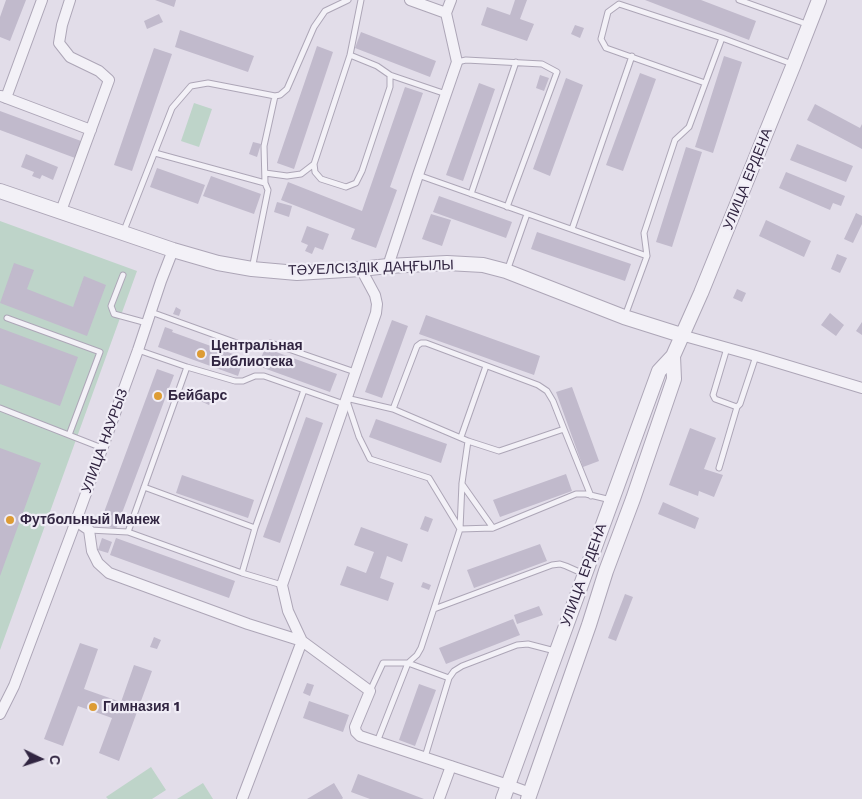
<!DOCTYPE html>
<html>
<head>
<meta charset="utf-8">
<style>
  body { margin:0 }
  #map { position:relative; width:862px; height:799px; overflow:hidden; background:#e2dde9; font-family:"Work Sans",sans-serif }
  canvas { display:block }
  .north { position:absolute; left:15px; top:734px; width:50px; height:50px; -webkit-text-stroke:4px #f0edf6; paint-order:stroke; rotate:94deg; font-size:14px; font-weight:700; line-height:20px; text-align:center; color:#312541 }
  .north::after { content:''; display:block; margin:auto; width:18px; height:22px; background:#312541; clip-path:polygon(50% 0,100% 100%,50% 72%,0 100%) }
</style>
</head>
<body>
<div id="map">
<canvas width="862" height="799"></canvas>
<div class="north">С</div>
</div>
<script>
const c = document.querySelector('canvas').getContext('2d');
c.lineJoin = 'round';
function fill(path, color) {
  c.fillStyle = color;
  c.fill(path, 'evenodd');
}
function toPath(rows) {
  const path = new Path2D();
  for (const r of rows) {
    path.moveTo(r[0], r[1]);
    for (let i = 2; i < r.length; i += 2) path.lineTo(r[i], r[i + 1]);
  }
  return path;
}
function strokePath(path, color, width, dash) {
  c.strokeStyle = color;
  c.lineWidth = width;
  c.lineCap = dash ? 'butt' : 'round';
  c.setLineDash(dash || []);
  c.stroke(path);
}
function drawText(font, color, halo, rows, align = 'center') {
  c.font = font + ' "Work Sans",sans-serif';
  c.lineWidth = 4.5;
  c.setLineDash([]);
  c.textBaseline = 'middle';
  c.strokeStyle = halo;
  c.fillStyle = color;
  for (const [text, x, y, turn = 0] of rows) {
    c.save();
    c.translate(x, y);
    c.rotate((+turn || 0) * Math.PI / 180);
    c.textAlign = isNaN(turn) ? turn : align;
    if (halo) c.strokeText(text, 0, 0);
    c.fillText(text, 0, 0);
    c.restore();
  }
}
fill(toPath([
  [194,103,212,109,199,147,181,141],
  [0,221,137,271,0,650],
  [151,767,166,790,152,799,108,799,106,797],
  [203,783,213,799,177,799]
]), '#bed4c9');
fill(toPath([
  [6,0,26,0,10,41,0,37,0,17],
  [155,0,176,0,174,7],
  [515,0,527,0,520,19,534,24,527,41,481,25,487,7,510,15],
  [645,0,701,0,756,21,749,40],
  [159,14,163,22,147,29,144,21],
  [575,25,584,28,580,38,571,34],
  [180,30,254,56,248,72,175,47],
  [361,32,436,61,430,77,355,48],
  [317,46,333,52,294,169,277,163],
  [154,48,172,54,132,171,114,165],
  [724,56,742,62,713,153,695,147],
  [640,73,656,79,623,171,606,165],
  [540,75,549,78,544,91,536,88],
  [566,78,583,85,550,176,533,169],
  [479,83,495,89,463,181,446,175],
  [405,87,423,93,390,187,397,190,376,248,351,239,355,229,281,200,288,182,362,211],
  [815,104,860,128,862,124,862,149,807,120],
  [0,111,81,141,75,158,0,130],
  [253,142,261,144,257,157,249,154],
  [797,144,853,166,846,182,790,160],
  [686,147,702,152,672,247,656,242],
  [26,154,58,167,53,180,42,175,40,179,32,176,34,172,21,167],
  [157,168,205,185,198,204,150,187],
  [786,172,845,196,841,206,833,203,830,210,779,188],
  [211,176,261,194,254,214,203,196],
  [439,196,512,222,506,238,433,212],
  [277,202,292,206,289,217,274,212],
  [856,213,862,216,862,224,853,243,844,239],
  [431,214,451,220,442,246,422,239],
  [766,220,811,241,804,257,759,236],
  [307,226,329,234,323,250,315,247,312,254,305,251,308,245,301,242],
  [537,232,631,264,625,281,531,249],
  [837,254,847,258,840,273,831,269],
  [14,263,34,270,27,289,73,307,84,276,106,285,87,336,0,303],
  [737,289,746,293,742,302,733,298],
  [176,307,181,310,179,316,173,314],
  [830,313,844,325,836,336,821,325],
  [426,315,540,356,534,375,419,334],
  [392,320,408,326,382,398,365,392],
  [862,322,862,335,856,331],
  [165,327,173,330,172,332,244,358,238,376,158,347],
  [0,328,78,357,60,406,0,384],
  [265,348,337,374,330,392,258,366],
  [157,369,174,375,116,529,100,523],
  [572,387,599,461,583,467,556,392],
  [199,392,212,397,209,405,196,399],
  [306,417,323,423,280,543,263,537],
  [376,419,447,444,441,463,369,437],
  [690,428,716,438,704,469,723,475,714,497,699,491,698,496,669,485],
  [0,448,41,463,0,576],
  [566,474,572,491,500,517,493,500],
  [182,475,254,500,248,518,176,493],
  [663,502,699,518,695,529,658,514],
  [425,516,433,519,428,532,420,529],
  [361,527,408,544,402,562,387,556,380,578,394,583,388,601,340,585,347,566,366,573,374,552,354,545],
  [102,538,112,542,108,553,98,550],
  [116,538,235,581,229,598,110,555],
  [540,544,547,561,474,588,467,570],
  [423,582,431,585,429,590,421,587],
  [625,594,633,597,616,641,608,638],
  [539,606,543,615,517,624,514,615],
  [513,619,520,635,446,664,439,648],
  [154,637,161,640,157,649,150,647],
  [80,643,98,649,84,689,121,702,134,665,152,671,119,761,99,753,112,718,78,706,63,746,44,739],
  [307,683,314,685,310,696,303,693],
  [419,684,436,690,415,746,399,740],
  [309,701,349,715,343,732,303,718],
  [358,774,424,799,370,799,351,792],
  [334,783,343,798,342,799,307,799]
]), '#c1bacc');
const service = toPath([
  [361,0,350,55,314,164,315,172,321,179,346,187,356,183,362,171,390,87,390,75],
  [739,0,809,25],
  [350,55,377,66,390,75,446,94],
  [457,62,466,60,542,64,557,72,507,207],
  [705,83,606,48,601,39,608,12,619,4,722,38,792,64],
  [155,153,265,183,268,190,252,269],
  [265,173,287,176,301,174,314,164],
  [418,175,647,256],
  [265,183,264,146,275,96],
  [471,194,516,62],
  [572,229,632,56],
  [123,233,172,108,191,86,208,83,275,96,280,95,287,89,314,27,325,11,348,0],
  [507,271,527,214],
  [123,275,111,306,114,314,147,323],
  [151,312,248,347,256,347,271,343,355,372],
  [625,316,647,256,644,233,675,140,689,127,722,38],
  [7,318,100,352,69,435],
  [727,348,713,395,715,399,737,407,740,404,756,356],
  [138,350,187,367,128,532,242,573,255,528,304,390],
  [187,367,235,381,243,381,255,376,264,376,344,404],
  [0,408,102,448],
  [393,409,346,398,359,437,370,459,429,478,460,529,493,528,576,494,586,494,611,500],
  [564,429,499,451,468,441,393,409,417,346,421,343,426,343,538,385,547,391,553,401,564,429,591,496],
  [461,437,486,366],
  [719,468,737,407],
  [462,484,493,528],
  [144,487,255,528],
  [89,530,128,532],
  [242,573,282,585],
  [434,609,552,565,560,564,566,566,584,574],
  [370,691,383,663,408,663,417,655,421,648,460,529,462,483,468,441],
  [377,742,408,663,449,678],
  [425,757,449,678,454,671,462,666,517,645,528,644,555,651]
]);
const minor = toPath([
  [410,0,446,13],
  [1,96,91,130],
  [6,98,42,0],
  [61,211,109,80,99,71,70,57,59,43,62,25,70,0],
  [388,266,418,175,457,62,446,13,451,0],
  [681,335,756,356,862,388],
  [76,521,89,530,92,551,98,563,109,573,248,624,302,641,370,691,355,727,356,732,360,736,508,785,530,793],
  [0,714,14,686,76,521,138,350,161,281,173,250],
  [242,799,302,641,288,611,282,585,376,313,377,304,375,295,361,269],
  [439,799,451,766]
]);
const tertiary = toPath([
  [0,191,173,250,218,263,252,269,297,273,361,269,388,266,447,263,483,265,506,271,624,317,681,335],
  [503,799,659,371,673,356,701,293,794,64,819,0],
  [528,799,589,625,606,571,633,499,674,379,673,356]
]);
strokePath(service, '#ada6b7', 7);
strokePath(minor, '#ada6b7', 12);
strokePath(tertiary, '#ada6b7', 16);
strokePath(service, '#f3f1f7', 5);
strokePath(minor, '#f3f1f7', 10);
strokePath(tertiary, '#f3f1f7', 14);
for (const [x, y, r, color] of [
  [201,354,5,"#dd9c34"],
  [158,396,5,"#dd9c34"],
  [10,520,5,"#dd9c34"],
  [93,707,5,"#dd9c34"]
]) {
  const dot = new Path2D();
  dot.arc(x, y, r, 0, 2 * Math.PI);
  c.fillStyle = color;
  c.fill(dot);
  strokePath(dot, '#f0edf6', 2);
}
drawText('14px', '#312541', '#f0edf6', [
  ["УЛИЦА ЕРДЕНА",748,179,-68],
  ["ТӘУЕЛСІЗДІК ДАҢҒЫЛЫ",371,268,-2],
  ["УЛИЦА НАУРЫЗ",105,441,-70],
  ["УЛИЦА ЕРДЕНА",584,575,-70]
]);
drawText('bold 14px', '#312541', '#f0edf6', [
  ["Центральная",211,346],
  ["Библиотека",211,362],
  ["Бейбарс",168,396],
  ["Футбольный Манеж",20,520],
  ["Гимназия 1",103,707]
], 'left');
</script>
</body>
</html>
